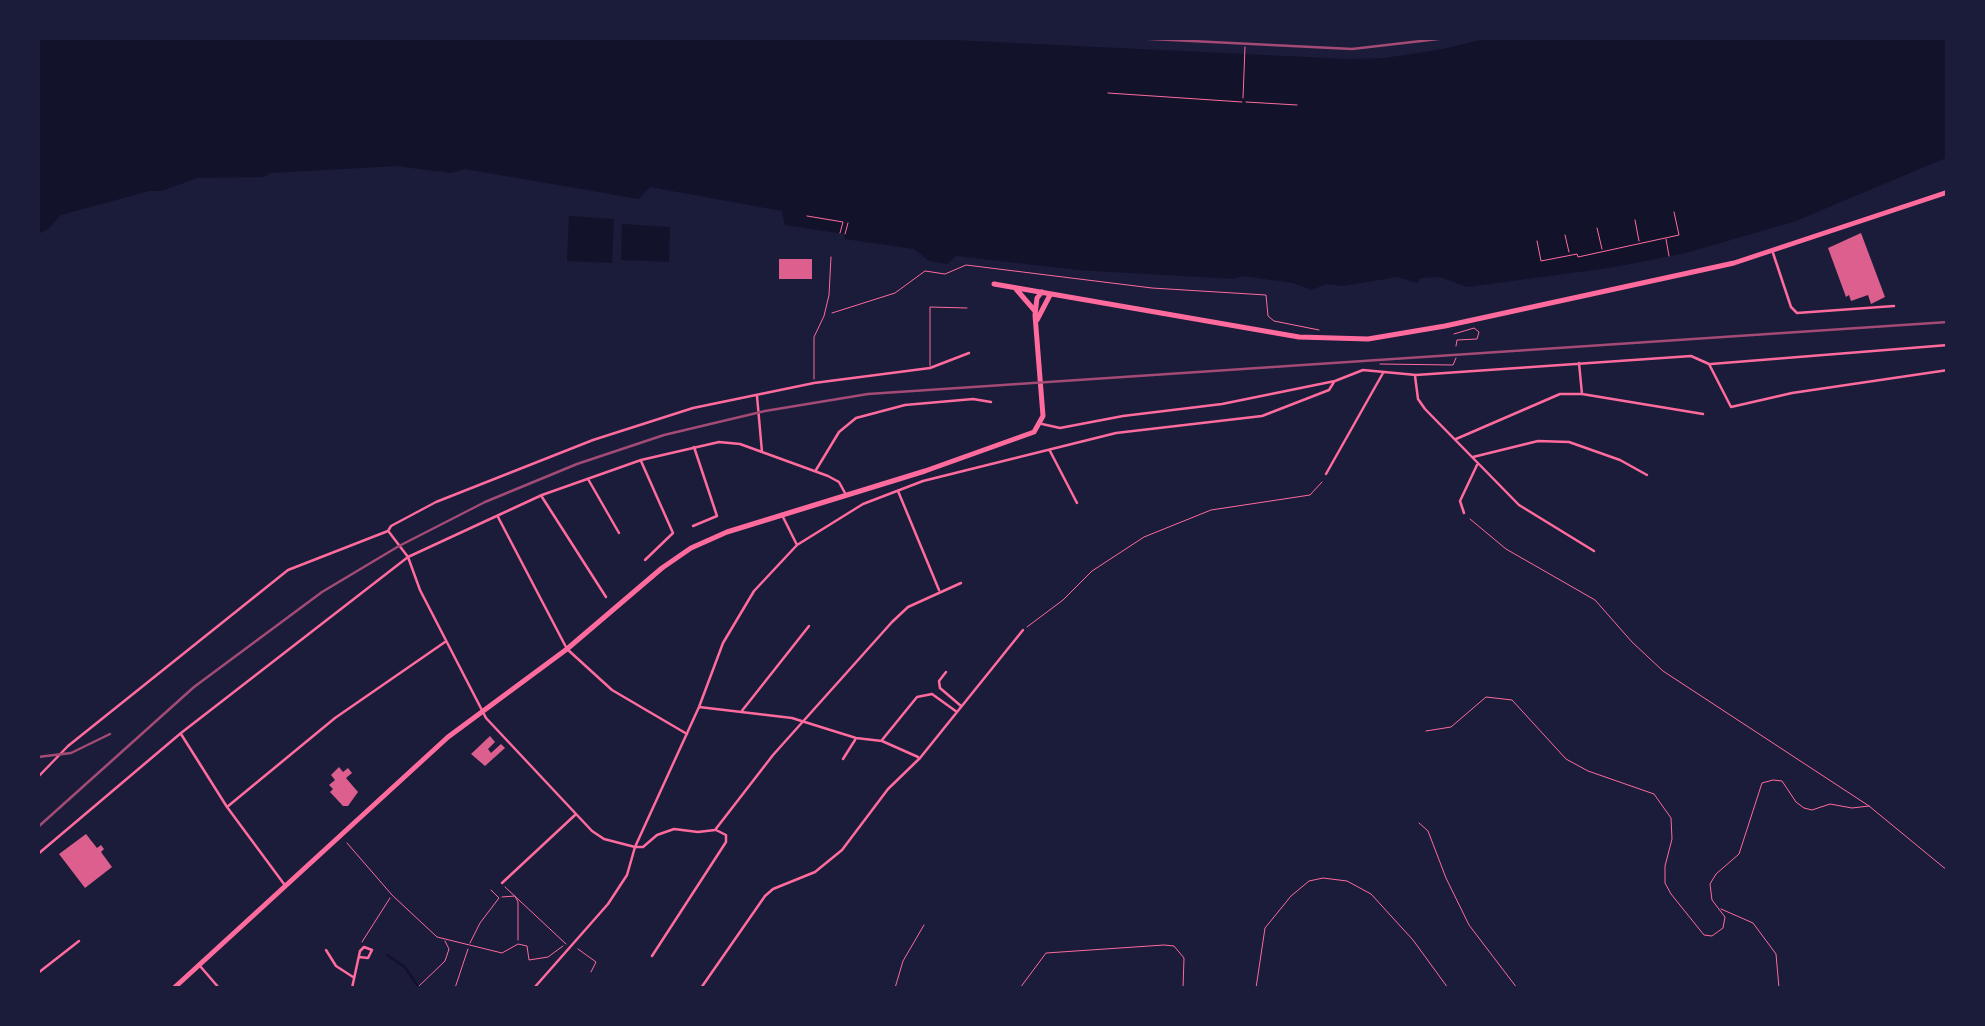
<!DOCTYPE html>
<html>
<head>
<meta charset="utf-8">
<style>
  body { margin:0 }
  #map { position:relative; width:1985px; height:1026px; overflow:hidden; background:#1b1b3a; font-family:"Golos Text",sans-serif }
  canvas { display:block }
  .frame { position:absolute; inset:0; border:40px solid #1b1b3a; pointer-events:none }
</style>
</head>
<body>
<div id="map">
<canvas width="1985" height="1026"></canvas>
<div class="frame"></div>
</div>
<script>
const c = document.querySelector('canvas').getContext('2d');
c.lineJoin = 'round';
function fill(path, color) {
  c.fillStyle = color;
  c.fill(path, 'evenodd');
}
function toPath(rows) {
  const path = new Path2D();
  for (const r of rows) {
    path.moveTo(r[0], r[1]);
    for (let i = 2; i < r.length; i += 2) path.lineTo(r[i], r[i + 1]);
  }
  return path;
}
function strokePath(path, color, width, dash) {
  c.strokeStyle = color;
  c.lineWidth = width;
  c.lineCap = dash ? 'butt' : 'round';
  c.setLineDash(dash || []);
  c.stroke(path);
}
fill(toPath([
  [38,38,911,38,1348,59,1385,58,1443,49,1489,38,1947,38,1948,157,1796,221,1686,253,1609,268,1467,287,1440,277,1420,278,1417,283,1397,277,1342,286,1326,284,1312,290,1293,283,1243,276,1234,279,1078,270,956,256,947,264,929,261,914,249,845,239,844,234,785,225,782,211,650,187,639,199,465,169,451,173,396,166,271,173,264,177,197,178,162,191,149,191,61,215,48,229,38,234],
  [569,216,614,219,612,263,567,261],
  [622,224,670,227,669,262,621,260]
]), '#12122b');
strokePath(toPath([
  [387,955,405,967,417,985],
  [421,987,434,988]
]), '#12122b', 2.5);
fill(toPath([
  [1861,233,1885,297,1871,304,1868,295,1851,301,1849,295,1846,297,1828,248],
  [779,259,812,259,812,279,779,279],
  [490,736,495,742,488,749,491,753,501,744,505,748,485,766,471,754],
  [339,767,343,772,348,768,352,773,346,778,358,792,348,806,343,806,330,792,333,789,329,785,335,780,331,775],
  [86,834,97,848,101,845,104,849,101,852,112,867,85,888,59,854]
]), '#dd5f8e');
strokePath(toPath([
  [1108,93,1242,102],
  [1243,98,1245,47],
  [1246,102,1297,105],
  [807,216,843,222,840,233],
  [1635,220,1639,241],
  [1597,228,1602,249],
  [845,234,848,223],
  [1565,235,1569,252],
  [1666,239,1669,256],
  [1537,241,1541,261,1577,254,1578,257,1679,235,1674,212],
  [832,313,895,293,925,271,945,274,966,265,1152,288,1266,295,1268,316,1274,321,1319,330],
  [1454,334,1474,328,1479,332,1477,339,1457,340,1456,346],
  [1380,364,1453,365,1456,358],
  [1470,519,1506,549,1595,600,1632,642,1663,671,1869,806,1948,871],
  [1027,627,1063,600,1092,571,1144,537,1211,510,1310,495,1322,482],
  [1426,731,1451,727,1486,697,1512,700,1566,759,1588,771,1654,794,1671,818,1672,839,1665,866,1665,883,1671,894,1704,935,1712,936,1723,928,1725,917,1712,900,1710,884,1716,874,1739,854,1762,783,1773,780,1782,781,1796,802,1804,808,1812,810,1830,804,1852,808,1869,806],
  [1419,823,1428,831,1446,878,1469,925,1517,988],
  [347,843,392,895,437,937,502,953,518,944,527,946,529,960,548,957,563,946],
  [505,887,566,944],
  [502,897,515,896,518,902,518,940],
  [1721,909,1753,923,1776,954,1779,988],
  [362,942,390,898],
  [470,943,480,923,499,898,491,890],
  [578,949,596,962,591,972],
  [417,988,445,961,449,949,445,941],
  [455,988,468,949],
  [895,988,903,961,924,925],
  [1020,988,1046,953,1164,945,1174,946,1184,958,1183,988],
  [1256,988,1265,928,1291,896,1309,881,1323,878,1347,881,1371,894,1413,940,1448,988]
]), '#ff6b9d', 1);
strokePath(toPath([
  [930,366,930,307,967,308],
  [814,379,814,337,824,316,829,295,831,257]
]), '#ff6b9d', 1);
strokePath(toPath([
  [1773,253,1791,307,1797,313,1894,306],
  [1579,363,1582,394],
  [1711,364,1948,345],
  [1415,376,1418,399,1425,409,1519,505,1594,551],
  [757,396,762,452],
  [1042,424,1060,428,1123,416,1222,404,1335,381,1363,370,1416,375,1691,356,1709,364,1731,407,1792,393,1948,370],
  [1456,439,1560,394,1582,394,1703,414],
  [1050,451,1077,503],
  [1473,457,1538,441,1569,442,1620,460,1647,475],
  [641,461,673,533,645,560],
  [816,470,839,432,856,418,905,405,973,399,991,402],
  [1326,474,1383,373],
  [588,479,619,533],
  [898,491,939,590],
  [542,497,606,597],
  [1464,513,1460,501,1477,465],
  [498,517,567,649,612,690,687,734],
  [693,526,717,516,694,447],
  [389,532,408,557,420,590,486,718,592,831,604,839,635,847,643,847,657,835,674,829,698,832,715,830,773,755,892,622,908,607,961,583],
  [797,545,863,504,923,481,1116,433,1262,416,1329,390,1334,382],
  [946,672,939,681,940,688,961,706],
  [699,707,792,718,856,738,882,741,918,757],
  [741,712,809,626],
  [181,734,227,807,284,884],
  [882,740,917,697,932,694,957,712],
  [843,759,855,740],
  [38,777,68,746,288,570,388,531,391,526,436,502,593,440,693,408,814,383,930,368,969,353],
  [227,807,335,718,445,642],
  [38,854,181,733,408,557,542,495,641,460,719,442,740,444,828,476,839,482,845,493],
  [502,883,575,815],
  [326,950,336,966,353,977],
  [652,956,726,842,726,835,716,830],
  [200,966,219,988],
  [38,973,79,941],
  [352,988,360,951,364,947,372,950,368,958,359,957],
  [534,988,608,904,627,875,635,847,699,707,723,643,754,591,797,545,783,517],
  [701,988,765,896,773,889,815,872,842,850,888,789,920,758,1023,630]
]), '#ff6b9d', 2.5);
strokePath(toPath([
  [994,284,1299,337,1368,339,1445,326,1734,263,1948,192],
  [1016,289,1035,311],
  [1037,320,1050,295],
  [174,988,448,737,567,649,662,568,691,548,727,532,925,471,1034,432,1043,416,1035,315,1037,298,1042,292]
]), '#ff6b9d', 5);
strokePath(toPath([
  [1131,38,1352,49,1447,38],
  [38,757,71,753,110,734],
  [38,827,194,687,322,592,399,546,485,502,577,464,664,435,765,411,868,394,1948,322]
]), '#a44b75', 2.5);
</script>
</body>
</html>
